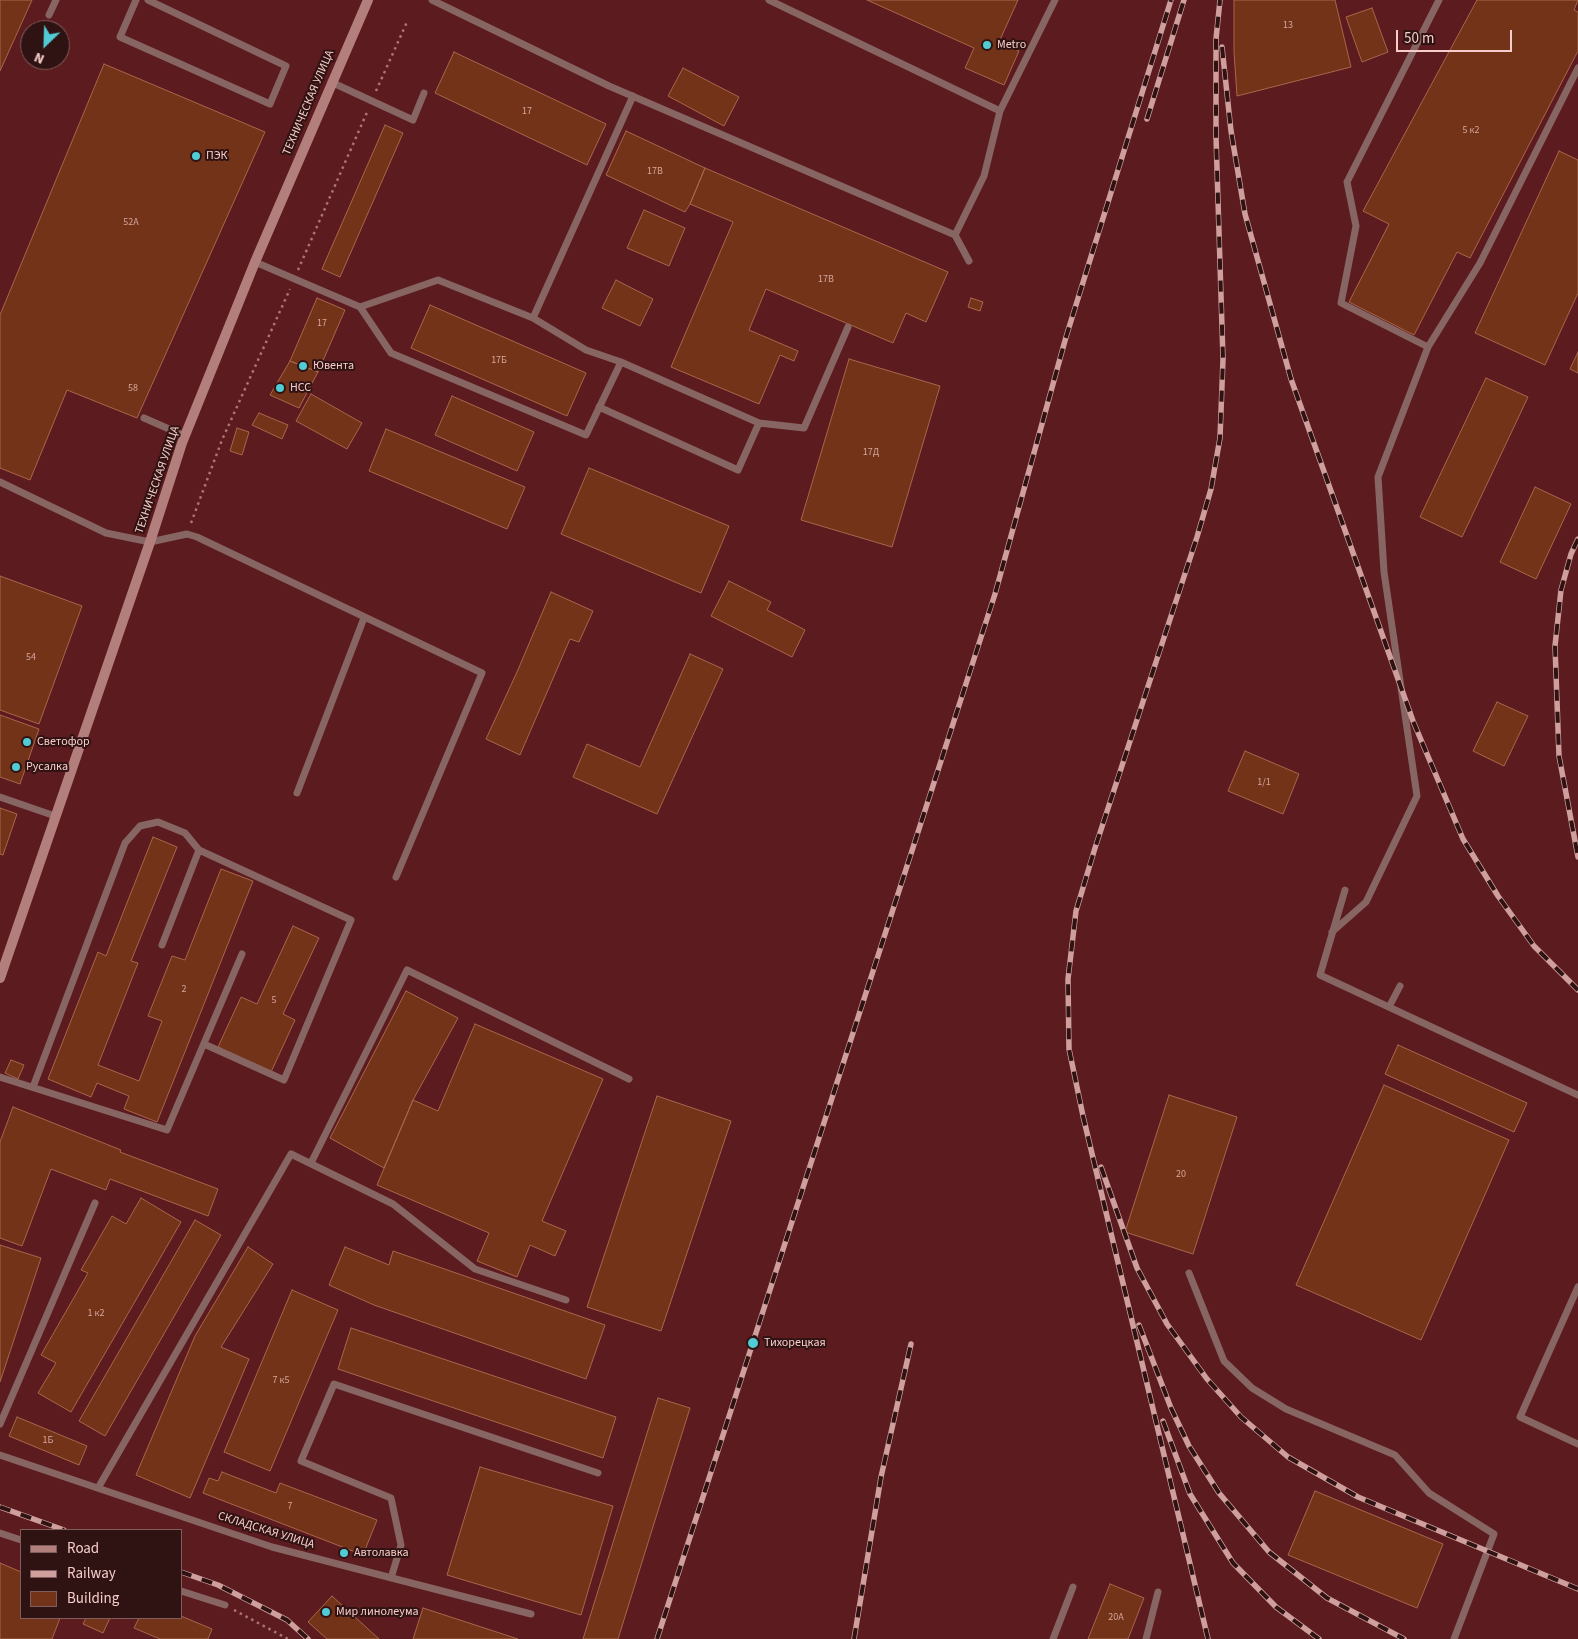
<!DOCTYPE html>
<html>
<head>
<meta charset="utf-8">
<style>
  body { margin:0 }
  #map { position:relative; width:1578px; height:1639px; overflow:hidden; background:#5c1b1e; font-family:"Source Sans 3",sans-serif }
  canvas { display:block }
  .legend { position:absolute; left:20px; top:1529px; width:162px; height:90px; box-sizing:border-box; background:#2f1212; border:1px solid #7f5d5c; margin:0; padding:6px 9px; list-style:none; font-size:15px; color:#f6cdca }
  .legend li { display:flex; align-items:center; gap:10px; height:25px }
  .legend b { width:25px; border:1px solid #7f5d5c }
  .north { position:absolute; left:20px; top:20px; width:50px; height:50px; box-sizing:border-box; background:#2f1212; border:1px solid #7f5d5c; border-radius:50%; rotate:204deg; font-size:14px; font-weight:700; line-height:20px; text-align:center; color:#f6cdca }
  .north::after { content:''; display:block; margin:auto; width:18px; height:22px; background:#51ccd4; clip-path:polygon(50% 0,100% 100%,50% 72%,0 100%) }
  .scale { position:absolute; left:1396px; top:30px; width:116px; height:22px; box-sizing:border-box; border:2px solid #f6cdca; border-top:0; padding-left:6px; font-size:15px; line-height:18px; white-space:nowrap; color:#f6cdca; -webkit-text-stroke:4px #2f1212; paint-order:stroke }
</style>
</head>
<body>
<div id="map">
<canvas width="1578" height="1639"></canvas>
<ul class="legend">
<li><b style="height:6px;background:#b27f7d"></b>Road</li>
<li><b style="height:6px;background:#ce9f9d"></b>Railway</li>
<li><b style="height:14px;background:#733318"></b>Building</li>
</ul>
<div class="north">N</div>
<div class="scale">50 m</div>
</div>
<script>
const c = document.querySelector('canvas').getContext('2d');
c.lineJoin = 'round';
function fill(path, color) {
  c.fillStyle = color;
  c.fill(path, 'evenodd');
}
function toPath(rows) {
  const path = new Path2D();
  for (const r of rows) {
    path.moveTo(r[0], r[1]);
    for (let i = 2; i < r.length; i += 2) path.lineTo(r[i], r[i + 1]);
  }
  return path;
}
function strokePath(path, color, width, dash) {
  c.strokeStyle = color;
  c.lineWidth = width;
  c.lineCap = dash ? 'butt' : 'round';
  c.setLineDash(dash || []);
  c.stroke(path);
}
function drawText(font, color, halo, rows, align = 'center') {
  c.font = font + ' "Source Sans 3",sans-serif';
  c.lineWidth = 4;
  c.setLineDash([]);
  c.textBaseline = 'middle';
  c.strokeStyle = halo;
  c.fillStyle = color;
  for (const [text, x, y, turn = 0] of rows) {
    c.save();
    c.translate(x, y);
    c.rotate((+turn || 0) * Math.PI / 180);
    c.textAlign = isNaN(turn) ? turn : align;
    if (halo) c.strokeText(text, 0, 0);
    c.fillText(text, 0, 0);
    c.restore();
  }
}
const building = toPath([
  [0,0,32,0,0,71,0,0],
  [867,0,1018,0,999,42,1019,51,1004,85,965,68,974,48,867,0],
  [1234,0,1335,0,1351,67,1237,96,1234,52,1234,0],
  [1477,0,1578,0,1574,10,1578,12,1578,51,1470,258,1457,252,1414,335,1349,302,1389,224,1363,211,1477,0],
  [1372,8,1388,52,1362,62,1346,17,1372,8],
  [454,52,606,124,587,165,435,93,454,52],
  [104,64,265,132,137,418,67,390,30,480,0,468,0,315,104,64],
  [683,68,739,97,724,126,668,96,683,68],
  [385,125,403,133,340,277,322,269,385,125],
  [626,131,705,168,690,204,685,212,606,175,626,131],
  [1559,151,1578,160,1578,293,1545,365,1475,333,1559,151],
  [705,168,948,272,926,322,906,313,893,343,766,289,749,330,798,351,794,361,780,355,759,404,671,367,733,222,690,204,705,168],
  [644,210,685,228,669,266,627,248,644,210],
  [616,280,653,299,640,326,602,308,616,280],
  [317,298,345,310,318,372,290,361,317,298],
  [971,298,983,302,980,311,968,307,971,298],
  [430,305,586,373,567,416,411,348,430,305],
  [1578,352,1578,373,1570,369,1578,352],
  [849,359,940,386,892,547,801,520,849,359],
  [290,361,318,372,299,408,270,395,290,361],
  [1486,378,1528,397,1462,537,1420,517,1486,378],
  [311,394,362,423,347,449,296,421,311,394],
  [452,396,534,432,517,471,435,435,452,396],
  [259,413,288,425,282,439,252,425,259,413],
  [237,428,249,432,242,455,230,451,237,428],
  [386,429,525,487,507,529,369,471,386,429],
  [589,468,729,526,701,593,561,534,589,468],
  [1535,487,1571,504,1536,579,1500,562,1535,487],
  [0,576,82,606,39,724,0,710,0,576],
  [729,581,771,602,767,610,805,630,792,657,711,616,729,581],
  [551,592,593,611,579,642,570,639,520,755,486,739,517,672,551,592],
  [690,654,723,669,657,814,573,777,587,744,640,767,690,654],
  [1497,702,1528,716,1504,766,1473,751,1497,702],
  [0,715,39,729,20,784,0,777,0,715],
  [1245,751,1299,774,1283,814,1228,791,1245,751],
  [0,808,17,814,3,855,0,854,0,808],
  [153,837,177,847,131,961,138,963,98,1065,139,1081,162,1021,148,1016,172,956,185,960,221,869,253,881,157,1122,124,1109,129,1096,97,1083,91,1097,48,1079,98,952,106,956,153,837],
  [293,926,319,938,283,1014,295,1020,271,1072,218,1047,241,997,257,1004,293,926],
  [406,991,458,1018,413,1100,384,1168,330,1138,406,991],
  [475,1024,603,1079,542,1221,566,1231,555,1256,530,1245,517,1277,477,1261,489,1233,377,1185,413,1100,438,1111,475,1024],
  [1398,1045,1527,1103,1514,1132,1385,1074,1398,1045],
  [11,1060,24,1065,18,1079,5,1073,11,1060],
  [1384,1085,1509,1140,1421,1340,1296,1285,1384,1085],
  [1169,1095,1237,1117,1193,1254,1125,1232,1169,1095],
  [657,1096,731,1121,661,1331,587,1307,657,1096],
  [13,1107,121,1150,120,1152,218,1189,208,1216,110,1179,106,1190,51,1169,22,1246,0,1238,0,1142,13,1107],
  [141,1198,181,1222,71,1412,38,1393,56,1363,41,1355,88,1273,81,1270,112,1216,126,1224,141,1198],
  [195,1220,221,1235,105,1436,79,1421,195,1220],
  [0,1245,41,1258,0,1382,0,1245],
  [248,1247,273,1264,221,1347,249,1359,190,1498,136,1475,195,1336,248,1247],
  [345,1247,389,1265,393,1251,605,1325,586,1379,374,1305,329,1285,345,1247],
  [292,1290,338,1310,270,1471,224,1452,292,1290],
  [351,1328,616,1417,603,1458,338,1369,351,1328],
  [658,1398,690,1408,618,1639,583,1639,658,1398],
  [17,1417,87,1446,79,1465,9,1436,17,1417],
  [480,1467,613,1506,581,1615,447,1575,480,1467],
  [222,1472,276,1493,280,1483,377,1520,363,1555,203,1493,209,1478,218,1481,222,1472],
  [1315,1491,1443,1544,1417,1608,1288,1555,1315,1491],
  [0,1563,21,1572,21,1618,60,1618,52,1639,0,1639,0,1563],
  [1110,1584,1144,1598,1128,1639,1088,1639,1110,1584],
  [332,1596,379,1639,327,1639,308,1622,332,1596],
  [423,1608,518,1639,413,1639,423,1608],
  [181,1616,212,1629,208,1639,160,1639,134,1628,139,1618,181,1618,181,1616],
  [86,1618,110,1618,103,1633,83,1624,86,1618]
]);
fill(building, '#733318');
strokePath(building, '#a9664d', 1);
strokePath(toPath([
  [376,91,407,22],
  [298,270,368,110],
  [191,523,222,440,290,289],
  [234,1610,288,1639]
]), '#aa7575', 2.5, [2.5, 4]);
strokePath(toPath([
  [136,0,120,37,270,104,286,66,148,0],
  [432,0,609,86,955,235,969,261],
  [769,0,1000,111],
  [49,15,56,0],
  [331,82,413,120,424,93],
  [955,235,984,176,1000,111,1055,0],
  [255,262,360,307,391,353,586,435,621,362,759,423,804,428,848,327],
  [360,307,438,280,533,318,586,350,621,362],
  [533,318,633,96],
  [1428,347,1480,263,1578,68],
  [599,407,738,470,759,423],
  [144,418,185,436],
  [0,482,106,533,150,542,187,534,197,537,482,673,396,877],
  [297,793,364,618],
  [0,797,55,816],
  [199,850,351,920,284,1080,204,1044],
  [1345,890,1320,975,1578,1095],
  [1332,932,1366,902,1417,796,1384,572,1378,477,1428,347,1341,303,1356,226,1347,182,1439,0],
  [1389,1007,1400,986],
  [0,1077,167,1130,242,954],
  [33,1087,125,843,140,826,158,822,185,833,199,850,162,945],
  [311,1163,407,970,629,1079],
  [1189,1273,1224,1361,1252,1388,1286,1409,1395,1455,1429,1493,1494,1534,1454,1639],
  [1578,1287,1520,1417,1578,1444],
  [0,1424,95,1203],
  [0,1455,272,1547,531,1614],
  [98,1488,291,1154,393,1204,475,1269,566,1300],
  [0,1533,21,1540],
  [391,1578,401,1545,391,1498,301,1461,334,1384,598,1473],
  [181,1591,225,1605],
  [1053,1639,1073,1587],
  [1146,1639,1158,1592]
]), '#866563', 7);
strokePath(toPath([
  [0,978,150,542,182,443,255,262,368,0]
]), '#b27f7d', 10);
const rail = toPath([
  [1222,47,1231,131,1245,214,1291,379,1413,721,1463,839,1498,896,1534,946,1578,990],
  [1147,119,1184,0],
  [1578,539,1571,554,1561,590,1555,646,1559,756,1578,857],
  [1101,1167,1137,1268,1167,1324,1207,1379,1241,1417,1288,1457,1358,1497,1578,1589],
  [1139,1325,1171,1408,1189,1446,1219,1493,1269,1552,1327,1598,1404,1639],
  [1163,1421,1190,1494,1233,1563,1276,1607,1319,1639],
  [0,1507,64,1530],
  [181,1572,218,1585,287,1620,308,1639],
  [657,1639,995,594,1066,337,1171,0],
  [854,1639,881,1477,911,1344],
  [1208,1639,1083,1116,1069,1049,1068,979,1076,911,1095,848,1197,537,1211,489,1220,438,1223,359,1216,137,1216,39,1220,0]
]);
strokePath(rail, '#ce9f9d', 5.5);
strokePath(rail, '#2f1212', 4, [11]);
for (const [x, y, r, color] of [
  [987,45,5,"#51ccd4"],
  [196,156,5,"#51ccd4"],
  [303,366,5,"#51ccd4"],
  [280,388,5,"#51ccd4"],
  [27,742,5,"#51ccd4"],
  [16,767,5,"#51ccd4"],
  [753,1343,6,"#51ccd4"],
  [344,1553,5,"#51ccd4"],
  [326,1612,5,"#51ccd4"]
]) {
  const dot = new Path2D();
  dot.arc(x, y, r, 0, 2 * Math.PI);
  c.fillStyle = color;
  c.fill(dot);
  strokePath(dot, '#2f1212', 2);
}
drawText('10px', '#d5a69e', null, [
  ["13",1288,26],
  ["17",527,112],
  ["5 к2",1471,131],
  ["17В",655,172],
  ["52А",131,223],
  ["17В",826,280],
  ["17",322,324],
  ["17Б",499,361],
  ["58",133,389],
  ["17Д",871,453],
  ["54",31,658],
  ["1/1",1264,783],
  ["2",184,990],
  ["5",274,1001],
  ["20",1181,1175],
  ["1 к2",96,1314],
  ["7 к5",281,1381],
  ["1Б",48,1441],
  ["7",290,1507],
  ["20А",1116,1618]
]);
drawText('12px', '#f6cdca', '#2f1212', [
  ["Metro",997,45],
  ["ПЭК",206,156],
  ["Ювента",313,366],
  ["НСС",290,388],
  ["Светофор",37,742],
  ["Русалка",26,767],
  ["Тихорецкая",764,1343],
  ["Автолавка",354,1553],
  ["Мир линолеума",336,1612]
], 'left');
drawText('12px', '#f6cdca', '#2f1212', [
  ["ТЕХНИЧЕСКАЯ УЛИЦА",309,103,-67],
  ["ТЕХНИЧЕСКАЯ УЛИЦА",158,480,-71],
  ["СКЛАДСКАЯ УЛИЦА",266,1531,17]
]);
</script>
</body>
</html>
